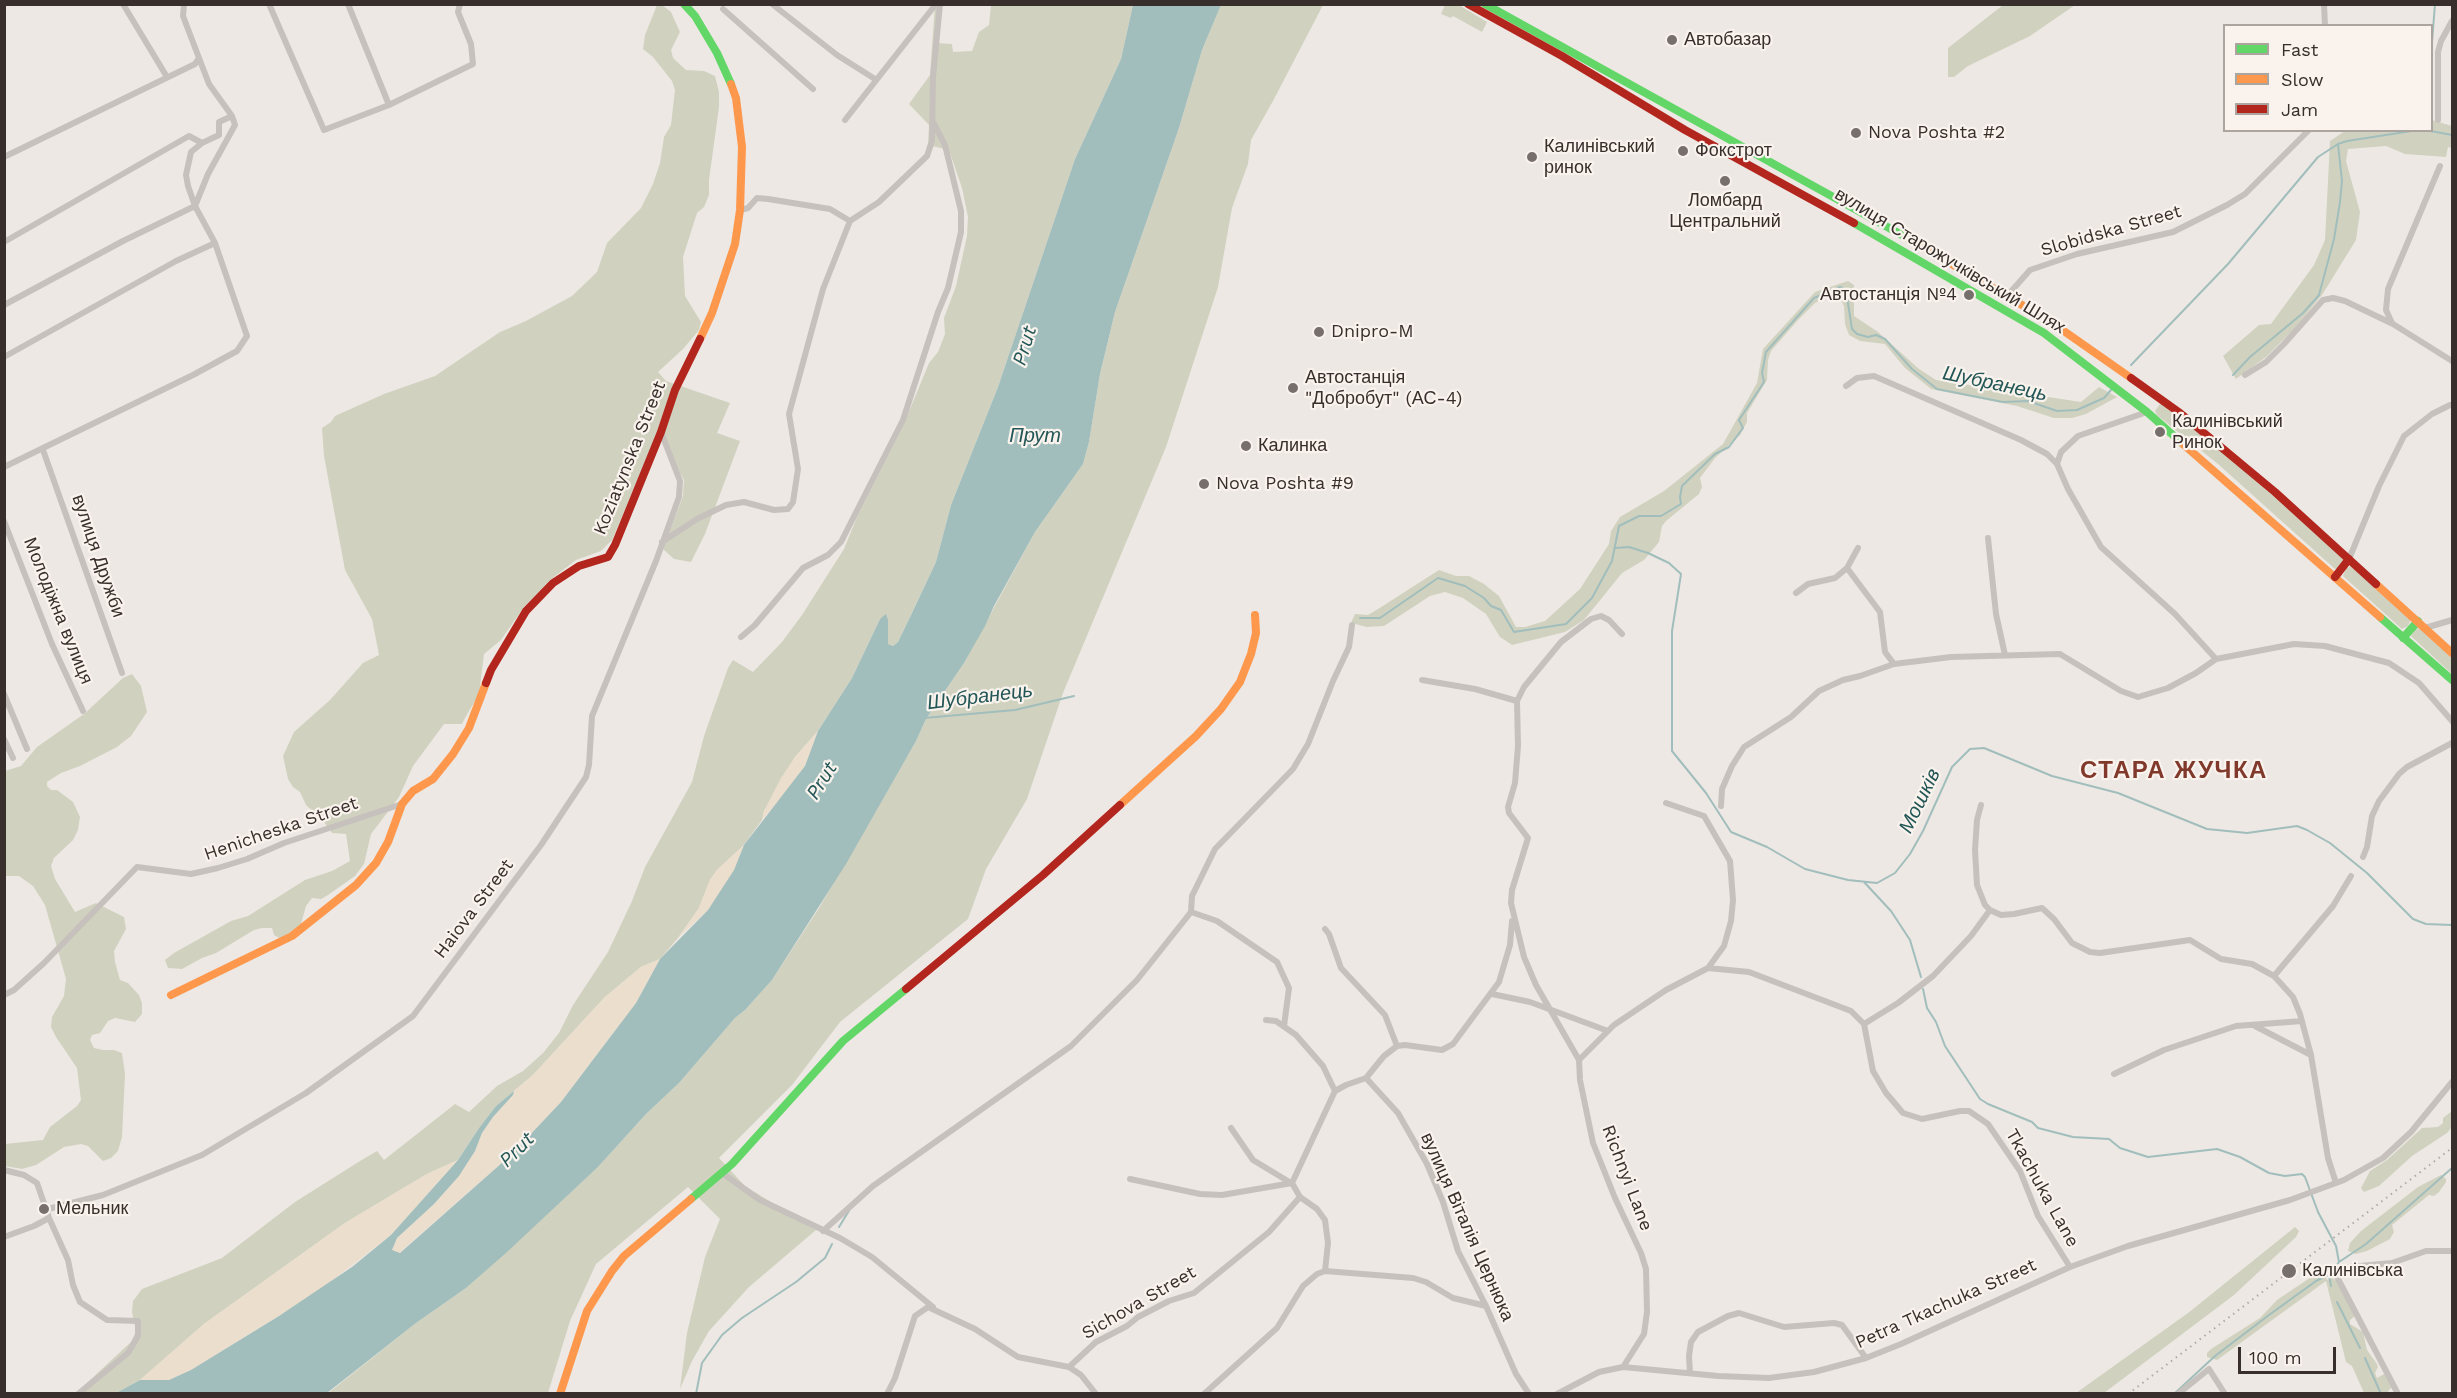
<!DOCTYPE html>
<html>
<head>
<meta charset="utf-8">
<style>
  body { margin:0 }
  #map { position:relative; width:2457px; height:1398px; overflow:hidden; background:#ede8e4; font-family:"Work Sans",sans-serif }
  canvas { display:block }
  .frame { position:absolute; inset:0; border:6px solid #382e2b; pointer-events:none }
  .legend { position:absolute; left:2223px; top:24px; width:210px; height:108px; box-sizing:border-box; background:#f9f2ed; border:2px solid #aca49f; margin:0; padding:8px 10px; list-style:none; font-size:18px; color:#382e2b }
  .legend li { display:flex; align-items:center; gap:12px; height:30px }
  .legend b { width:30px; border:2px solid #aca49f }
  .scale { position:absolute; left:2238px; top:1347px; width:98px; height:27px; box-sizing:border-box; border:3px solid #382e2b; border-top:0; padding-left:8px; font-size:18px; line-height:21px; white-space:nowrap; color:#382e2b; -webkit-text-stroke:4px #f9f2ed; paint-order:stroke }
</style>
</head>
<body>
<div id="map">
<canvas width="2457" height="1398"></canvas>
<div class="frame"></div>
<ul class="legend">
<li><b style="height:8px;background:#63d668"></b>Fast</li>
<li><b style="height:8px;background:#ff974d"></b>Slow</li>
<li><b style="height:8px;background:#b3261e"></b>Jam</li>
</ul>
<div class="scale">100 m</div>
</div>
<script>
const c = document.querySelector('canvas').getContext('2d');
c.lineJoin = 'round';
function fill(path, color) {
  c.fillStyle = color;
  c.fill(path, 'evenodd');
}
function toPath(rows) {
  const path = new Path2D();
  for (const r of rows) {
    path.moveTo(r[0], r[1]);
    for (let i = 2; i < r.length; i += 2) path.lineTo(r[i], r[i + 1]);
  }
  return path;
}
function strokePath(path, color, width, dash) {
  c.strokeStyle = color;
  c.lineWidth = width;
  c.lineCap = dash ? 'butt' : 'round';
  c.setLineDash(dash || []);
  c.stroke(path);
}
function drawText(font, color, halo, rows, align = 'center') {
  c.font = font + ' "Work Sans",sans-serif';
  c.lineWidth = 4.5;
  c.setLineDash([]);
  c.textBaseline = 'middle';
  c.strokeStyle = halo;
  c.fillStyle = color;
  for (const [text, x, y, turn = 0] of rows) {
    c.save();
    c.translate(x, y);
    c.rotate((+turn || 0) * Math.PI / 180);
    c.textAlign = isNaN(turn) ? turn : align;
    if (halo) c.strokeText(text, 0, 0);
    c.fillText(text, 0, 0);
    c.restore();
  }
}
fill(toPath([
  [657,5,662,5,671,12,680,32,671,50,673,58,686,70,704,71,715,76,719,92,719,107,709,180,709,195,704,207,697,213,683,257,685,296,701,322,699,330,683,349,658,372,666,381,730,403,717,433,740,441,705,534,691,562,674,559,663,549,683,496,684,480,657,434,612,540,601,551,576,560,550,580,524,607,501,640,484,654,479,694,465,718,462,724,444,724,413,766,399,797,371,834,364,864,355,876,328,895,321,899,312,898,306,906,301,924,281,939,274,935,272,928,262,928,254,930,216,953,202,958,182,969,168,968,165,960,174,953,231,921,248,916,305,880,332,871,350,861,346,834,332,833,324,822,306,805,300,792,293,787,288,779,283,756,294,732,330,700,363,663,379,655,372,619,345,570,324,456,322,428,331,422,335,416,384,394,435,376,500,332,526,321,572,296,597,272,607,243,641,208,653,184,660,163,664,137,671,125,675,90,672,81,653,57,643,49,645,35],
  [935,5,943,5,940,13,938,43,952,44,953,52,972,51,979,32,989,25,991,5,1133,5,1121,59,1075,159,998,387,951,505,936,562,898,642,893,646,888,644,888,620,880,619,852,678,818,731,795,757,764,811,762,820,744,845,717,870,710,880,699,908,678,938,660,959,641,967,605,997,533,1075,496,1106,479,1128,458,1160,427,1174,345,1223,204,1324,140,1380,116,1393,75,1394,131,1342,136,1331,132,1312,133,1301,142,1289,222,1258,295,1202,360,1161,377,1151,384,1160,455,1104,469,1112,497,1086,523,1071,543,1053,559,1033,573,1005,608,952,632,901,645,867,692,782,704,736,728,668,733,660,753,672,782,642,802,615,844,549,857,517,903,426,929,363,938,352,945,334,944,318,956,286,967,236,968,217,962,188,949,150,928,145,929,125,909,104,930,75],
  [1221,5,1323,5,1273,101,1251,140,1248,164,1232,208,1218,287,1166,447,1063,693,1027,799,986,869,968,919,840,1022,792,1085,719,1158,745,1186,816,1230,749,1287,709,1331,692,1361,680,1389,687,1333,705,1257,720,1219,688,1187,596,1264,570,1321,548,1393,327,1394,416,1323,466,1288,598,1167,646,1114,679,1083,735,1018,745,1010,772,980,819,908,916,741,926,719,964,663,1035,532,1083,464,1089,442,1100,374,1115,312,1179,128,1202,50],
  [1445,5,1459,5,1487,22,1482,32,1453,16,1451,18,1441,14],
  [2003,5,2075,5,2030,36,1968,66,1954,77,1948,77,1948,48],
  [2432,120,2452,126,2452,148,2448,147,2446,157,2405,154,2386,146,2348,149,2346,161,2360,212,2356,240,2322,295,2293,330,2266,357,2236,379,2223,356,2259,325,2271,324,2314,265,2325,240,2330,141,2345,131,2432,130],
  [1848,281,1854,285,1854,316,1878,332,1919,369,1936,380,2081,402,2099,387,2117,397,2086,414,2072,418,2054,418,2017,406,1931,389,1905,368,1885,344,1860,341,1849,335,1845,324,1844,306,1840,298,1827,297,1815,303,1798,320,1771,351,1768,360,1767,380,1747,413,1747,422,1740,435,1715,458,1700,478,1702,487,1699,494,1666,521,1662,526,1659,542,1644,560,1622,573,1584,620,1565,632,1512,645,1500,637,1486,614,1463,598,1445,592,1430,596,1384,626,1367,627,1351,623,1355,614,1368,615,1378,609,1439,570,1456,576,1469,576,1484,584,1499,596,1516,627,1525,627,1545,621,1580,589,1609,544,1611,531,1620,517,1664,491,1723,444,1757,383,1763,349,1815,292],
  [2160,404,2165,405,2275,496,2344,559,2338,568,2335,569,2218,464,2157,415,2155,411],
  [2351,566,2411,619,2408,626,2402,629,2343,576,2346,569],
  [2421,628,2452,657,2452,674,2411,636,2415,629],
  [132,674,141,686,147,712,131,736,117,747,80,766,61,773,47,782,47,786,51,790,57,790,73,802,80,817,78,830,73,840,54,858,51,866,55,879,75,912,96,903,124,917,126,929,114,951,115,962,120,980,128,983,139,995,142,1003,142,1014,135,1022,115,1018,108,1021,100,1033,92,1035,90,1040,94,1048,103,1050,114,1050,122,1053,125,1074,122,1137,118,1151,111,1158,103,1161,88,1146,81,1144,64,1147,36,1165,22,1169,5,1166,5,1144,43,1140,50,1127,77,1106,81,1100,77,1068,56,1037,51,1027,52,1017,64,996,66,979,45,905,33,886,19,876,5,876,5,771,21,766,37,747,84,714,123,678],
  [2452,1111,2452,1127,2447,1133,2412,1156,2379,1186,2364,1192,2361,1188,2370,1171,2387,1160,2422,1128,2438,1127,2443,1123,2443,1118],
  [2441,1175,2446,1179,2446,1182,2439,1192,2434,1196,2429,1195,2392,1225,2394,1232,2390,1239,2367,1251,2356,1254,2348,1251,2350,1243,2361,1231,2418,1187],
  [2295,1227,2299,1231,2296,1237,2234,1295,2104,1393,2076,1393,2188,1313],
  [2320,1271,2325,1273,2327,1280,2332,1277,2338,1283,2355,1316,2350,1320,2350,1324,2363,1332,2367,1350,2377,1364,2378,1367,2375,1373,2377,1378,2386,1373,2393,1386,2388,1391,2389,1393,2364,1393,2352,1366,2346,1362,2326,1281,2217,1360,2207,1357,2207,1353,2211,1349,2260,1318,2277,1300]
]), '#d0d2bf');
fill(toPath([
  [818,731,805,766,788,790,762,820,764,811,781,778,795,757],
  [744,845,734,870,721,892,708,910,678,938,699,908,710,880,717,870],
  [660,959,636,1003,561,1102,512,1154,399,1253,395,1253,392,1250,397,1238,434,1204,459,1176,475,1151,482,1133,493,1117,513,1095,514,1091,533,1075,605,997,641,967],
  [458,1160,391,1235,316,1293,191,1370,169,1380,140,1380,204,1324,345,1223,427,1174]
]), '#ebdecd');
fill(toPath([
  [1133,5,1221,5,1202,50,1179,128,1115,312,1100,374,1089,442,1083,464,1035,532,994,606,985,626,964,663,926,719,916,741,846,864,772,980,745,1010,735,1018,679,1083,646,1114,598,1167,507,1252,466,1288,416,1323,327,1393,116,1393,140,1380,169,1380,191,1370,279,1316,352,1267,391,1235,458,1160,479,1128,496,1106,514,1091,513,1095,493,1117,482,1133,475,1151,459,1176,434,1204,397,1238,392,1250,400,1253,512,1154,561,1102,636,1003,660,959,708,910,734,870,744,845,805,766,818,731,852,678,880,619,886,614,888,620,888,644,893,646,898,642,911,615,936,562,951,505,998,387,1075,159,1121,59]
]), '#a1bebc');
strokePath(toPath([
  [2432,42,2435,4],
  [2425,130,2452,135],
  [2131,365,2228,264,2318,157,2338,144,2347,141,2418,130],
  [2233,375,2250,357,2303,313,2319,295,2334,239,2340,202,2342,181,2338,144],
  [1615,548,1629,547,1648,553,1669,563,1681,574,1672,631,1672,751,1706,793,1731,832,1767,847,1805,869,1848,880,1877,883,1895,873,1910,854,1923,831,1952,767,1970,749,1984,748,2052,776,2118,793,2207,829,2247,833,2297,826,2307,830,2330,843,2367,873,2413,919,2426,924,2452,925],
  [1360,618,1380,618,1438,578,1465,586,1484,598,1491,606,1501,610,1514,632,1566,624,1592,598,1606,572,1612,561,1619,526,1639,516,1661,516,1681,504,1680,497,1682,486,1715,454,1729,447,1743,428,1739,420,1764,382,1762,373,1766,352,1814,298,1840,287,1843,288,1847,297,1852,329,1857,334,1868,337,1876,335,1885,339,1912,369,1937,389,2003,402,2028,401,2057,411,2077,410,2104,398,2111,390],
  [924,718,1015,710,1074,696],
  [1864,882,1891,911,1910,940,1921,977],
  [1923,989,1927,1008,1936,1022,1945,1046,1980,1099,1988,1104,2032,1122,2038,1128,2073,1137,2109,1139,2120,1148,2148,1157,2217,1149,2240,1157,2269,1173,2285,1176,2302,1174,2305,1177,2318,1212,2336,1246,2339,1262,2329,1275,2331,1286],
  [839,1227,850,1209],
  [2339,1262,2366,1244,2452,1168],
  [2337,1302,2360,1348],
  [2365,1358,2381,1394],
  [696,1394,702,1363,722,1335,742,1318,796,1282,825,1258,832,1244],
  [2174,1394,2215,1356,2269,1315,2316,1281,2328,1275]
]), '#a1bebc', 2);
strokePath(toPath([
  [123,4,167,77],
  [269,4,324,130,389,105,473,64,471,44,458,12,460,4],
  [348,4,389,105],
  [772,4,837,55,875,79],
  [2324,4,2325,26],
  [723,9,813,89],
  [845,120,936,4],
  [2438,120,2438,52,2441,41,2452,21],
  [4,157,195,64,199,58,183,16,184,4],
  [740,210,748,208,757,198,768,199,830,209,850,221],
  [4,242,189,136,202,143],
  [2007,296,2030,270,2077,254,2173,232,2227,205,2245,194,2309,130],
  [4,305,123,241,195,206,188,186,186,175,191,152,202,143,219,135,219,122,232,116],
  [2392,323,2386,310,2388,289,2440,166],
  [4,357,176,261,215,243],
  [2245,375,2266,362,2284,344,2323,300,2333,298,2345,301,2393,324,2452,361],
  [1846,386,1857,378,1874,376,2021,440,2047,454,2057,464,2061,452,2078,436,2147,412],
  [43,450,122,673],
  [2057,464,2068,489,2101,547,2175,614,2216,659],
  [4,467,193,375,237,351,247,336,215,243,195,206,208,174,235,125,232,116,209,84,199,58],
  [4,521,52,644,83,711],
  [1988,538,1996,614,2005,655],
  [662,542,697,519,726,505,744,502,774,510,788,509,793,502,798,469,789,414,823,289,850,221,879,202,927,156,932,141,933,77,940,4],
  [2349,559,2379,486,2404,436,2432,414,2450,405,2452,405],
  [1847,568,1858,548],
  [1796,593,1808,584,1835,578,1847,568,1880,612,1885,652,1894,664],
  [2425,628,2452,620],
  [1622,634,1609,620,1601,616,1591,619,1561,642,1524,687,1517,701,1518,746,1515,783,1508,807,1509,813,1528,838,1512,890,1511,903,1524,957,1536,985,1579,1060,1580,1080,1593,1143,1615,1198,1641,1253,1646,1269,1647,1312,1644,1334,1623,1367],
  [741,637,755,625,803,568,828,555,841,542,903,420,938,312,948,288,961,232,961,211,945,145,933,122],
  [1422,680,1475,689,1517,701],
  [4,694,27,749],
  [4,739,13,758],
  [1981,805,1977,820,1975,850,1977,885,1985,905,1990,910,2001,915,2014,914,2042,908,2054,919,2072,943,2090,952,2100,953,2190,940,2221,959,2252,964,2274,976,2333,906,2351,876],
  [1721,806,1722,789,1732,766,1744,747,1791,717,1819,691,1843,680,1860,676,1894,664,1951,657,2060,654,2121,691,2138,697,2168,688,2196,673,2216,659,2294,644,2325,646,2389,663,2419,683,2452,721],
  [2363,857,2367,847,2372,816,2379,801,2399,774,2407,767,2452,743],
  [1191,912,1217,921,1277,962,1289,988,1284,1026],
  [1325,929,1329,934,1341,968,1385,1015,1397,1046],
  [1708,968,1749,972,1851,1011,1864,1024,1873,1071,1886,1093,1903,1113,1922,1119,1960,1111,1969,1111,1988,1124,2020,1171,2038,1216,2070,1267],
  [2274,976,2293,997,2300,1014,2311,1055,2328,1158,2336,1183],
  [1492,994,1530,1002,1608,1031],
  [4,995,14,990,44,963,137,867,191,874,218,868,247,859,284,843,402,804],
  [1864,1024,1898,1003,1933,976,1971,936,1990,910],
  [2255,1026,2311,1055],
  [1579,1060,1614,1025,1666,990,1708,968,1724,946,1731,921,1733,900,1730,861,1704,816,1666,803],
  [2114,1074,2164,1050,2236,1026,2302,1021],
  [1366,1078,1384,1056,1397,1046,1405,1045,1442,1050,1453,1044,1499,982,1510,945,1512,921],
  [1335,1091,1346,1085,1366,1078,1398,1113,1427,1164,1443,1202,1458,1251,1486,1306,1516,1374,1529,1394],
  [1231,1128,1253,1160,1291,1183],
  [4,1170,24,1175,37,1183,49,1218,34,1226,4,1237],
  [722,1173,760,1200,840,1238,872,1257,933,1307],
  [1130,1179,1200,1194,1222,1195,1292,1183],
  [1300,1197,1317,1209,1325,1220,1328,1243,1325,1271],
  [48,1209,103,1195,202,1155,306,1093,413,1016,541,845,586,777,589,765,592,716,656,561,679,497,680,481,661,432],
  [49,1218,68,1260,73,1285,80,1302,107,1320,138,1321,138,1336,128,1353,78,1394],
  [823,1231,873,1186,1071,1046,1137,980,1191,912,1192,896,1215,849,1293,769,1308,744,1333,681,1349,647,1352,625],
  [1069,1367,1081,1375,1096,1394],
  [1690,1373,1689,1356,1691,1342,1698,1332,1728,1316,1739,1313,1784,1327,1834,1323,1842,1325,1866,1358],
  [887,1394,895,1378,915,1316,928,1307,975,1329,1018,1357,1069,1367,1096,1342,1127,1326,1138,1317,1169,1301,1194,1293,1269,1232,1300,1197,1292,1183,1335,1091,1323,1066,1296,1035,1276,1021,1266,1020],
  [1204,1394,1277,1328,1303,1286,1317,1274,1325,1271,1413,1278,1426,1282,1453,1298,1486,1306],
  [1557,1394,1599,1372,1623,1367,1718,1376,1769,1378,1814,1372,1866,1358,1901,1344,2070,1267,2128,1246,2290,1200,2344,1180,2383,1158,2411,1132,2452,1082],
  [2178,1394,2209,1369,2225,1394],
  [2398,1394,2335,1273,2349,1267,2392,1263,2426,1251,2452,1251]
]), '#c7c1bd', 6);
strokePath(toPath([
  [684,4,695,16,717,53,731,84],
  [1485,4,1909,239],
  [1854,223,2044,333,2147,412,2183,444],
  [2380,617,2452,680],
  [2403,638,2418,621],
  [691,1199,732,1164,843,1041,906,989]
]), '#63d668', 8);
strokePath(toPath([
  [1909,239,2051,322,2131,378],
  [700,339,712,313,735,244,740,210,742,147,736,98,731,84],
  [2183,444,2380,617],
  [2376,584,2452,653],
  [1120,805,1196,736,1221,709,1240,682,1251,654,1256,633,1255,615],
  [171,995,292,936,356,885,376,863,388,842,402,804,413,791,433,779,453,754,469,728,486,683],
  [560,1394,587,1311,612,1271,624,1256,691,1199]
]), '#ff974d', 8);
strokePath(toPath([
  [1468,4,1562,56,1685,130,1854,223],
  [2131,378,2180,413,2275,492,2376,584],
  [2335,577,2349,559],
  [486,683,491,670,526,611,553,583,579,566,608,557,615,545,661,432,675,390,700,339],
  [906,989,1043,875,1120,805]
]), '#b3261e', 8);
strokePath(toPath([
  [2128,1394,2452,1148]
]), '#afaaa7', 2, [1.5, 4.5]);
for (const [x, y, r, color] of [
  [1672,40,6,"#776f6c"],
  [1856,133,6,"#776f6c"],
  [1683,151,6,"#776f6c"],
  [1532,157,6,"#776f6c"],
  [1725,181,6,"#776f6c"],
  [1969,295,6,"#776f6c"],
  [1319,332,6,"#776f6c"],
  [1293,388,6,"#776f6c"],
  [2160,432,6,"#776f6c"],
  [1246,446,6,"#776f6c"],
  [1204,484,6,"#776f6c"],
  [44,1209,6,"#776f6c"],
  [2289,1271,8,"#776f6c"]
]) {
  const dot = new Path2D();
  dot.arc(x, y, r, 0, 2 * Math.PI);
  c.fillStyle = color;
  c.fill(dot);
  strokePath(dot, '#f9f2ed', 2);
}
drawText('18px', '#382e2b', '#f9f2ed', [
  ["Автобазар",1684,40],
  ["Nova Poshta #2",1868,133],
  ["Калинівський",1544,147],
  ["ринок",1544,168],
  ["Фокстрот",1695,151],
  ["Ломбард",1725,201,"center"],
  ["Центральний",1725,222,"center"],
  ["Автостанція №4",1957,295,"right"],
  ["Dnipro-M",1331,332],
  ["Автостанція",1305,378],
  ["\"Добробут\" (АС-4)",1305,399],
  ["Калинівський",2172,422],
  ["Ринок",2172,443],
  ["Калинка",1258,446],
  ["Nova Poshta #9",1216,484],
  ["Мельник",56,1209],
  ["Калинівська",2302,1271]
], 'left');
drawText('18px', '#382e2b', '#f9f2ed', [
  ["Slobidska Street",2111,231,-16],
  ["вулиця Старожучківський Шлях",1950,261,31],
  ["Koziatynska Street",630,458,-68],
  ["вулиця Дружби",98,556,71],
  ["Молодіжна вулиця",58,611,68],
  ["Henicheska Street",281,829,-19],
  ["Haiova Street",474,909,-53],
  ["Richnyi Lane",1627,1178,69],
  ["Tkachuka Lane",2042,1188,61],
  ["вулиця Віталія Цернюка",1467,1227,66],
  ["Sichova Street",1139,1303,-30],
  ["Petra Tkachuka Street",1946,1304,-24]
]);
drawText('italic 20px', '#235656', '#f9f2ed', [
  ["Prut",1025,346,-73],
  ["Шубранець",1995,384,12],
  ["Прут",1035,436],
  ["Шубранець",980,697,-7],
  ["Prut",822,781,-58],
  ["Мошків",1920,801,-64],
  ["Prut",517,1150,-45]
]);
c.letterSpacing = '1.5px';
drawText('bold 24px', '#80392a', '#f9f2ed', [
  ["СТАРА ЖУЧКА",2174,771]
]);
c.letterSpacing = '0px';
</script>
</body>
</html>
